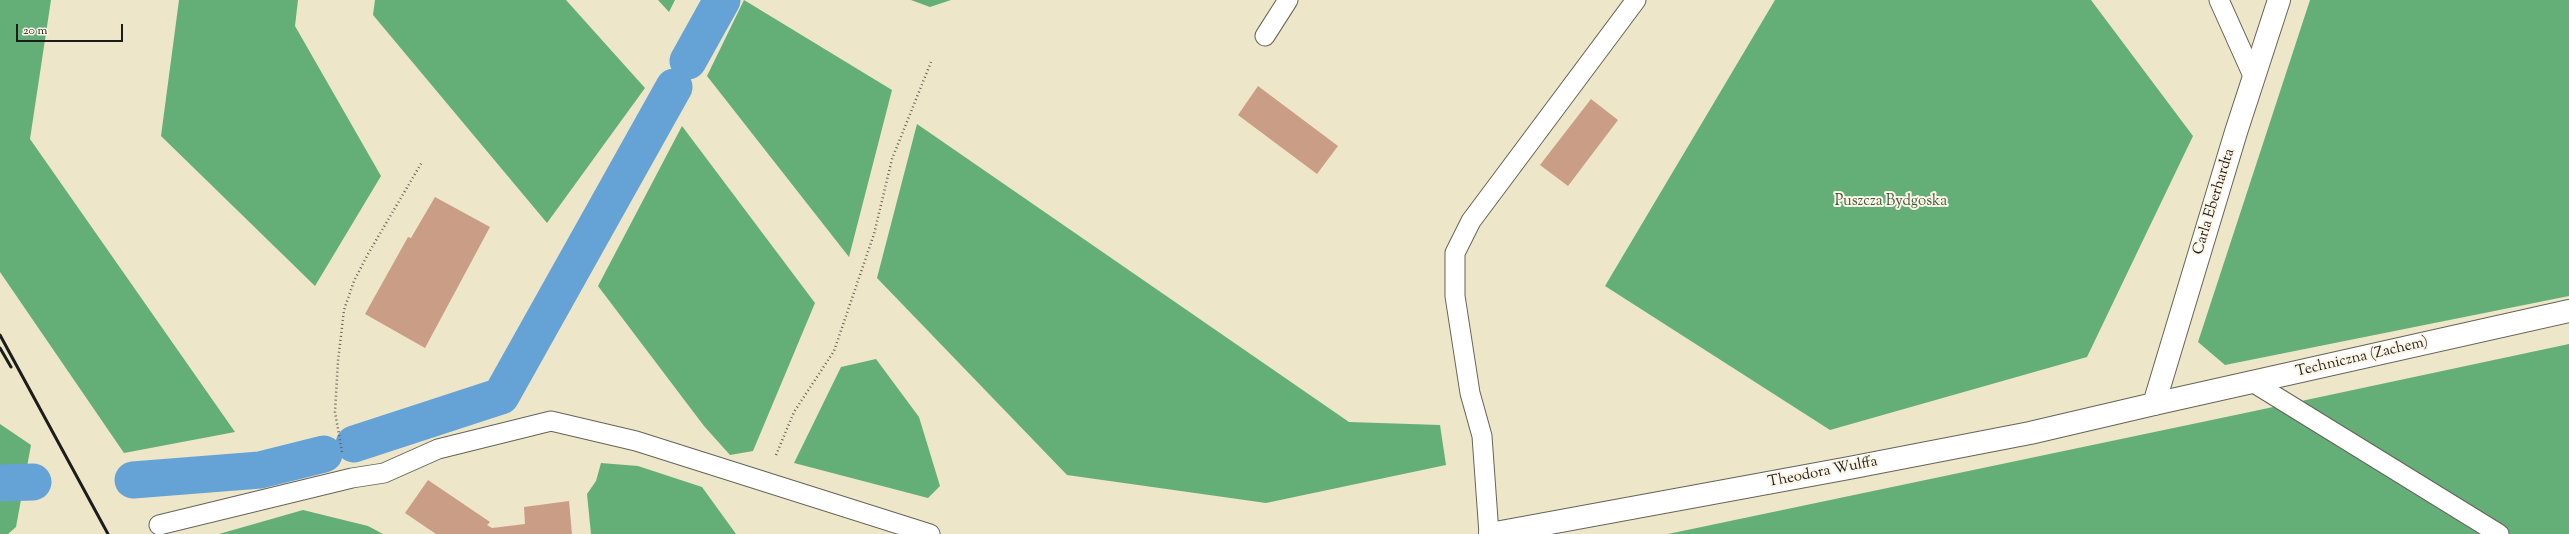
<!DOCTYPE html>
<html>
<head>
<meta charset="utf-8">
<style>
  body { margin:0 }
  #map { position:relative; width:2569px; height:534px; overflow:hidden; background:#ede6c8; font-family:"Sorts Mill Goudy",serif }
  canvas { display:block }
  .scale { position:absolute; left:16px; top:24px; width:107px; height:18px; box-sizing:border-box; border:2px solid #1c1c1c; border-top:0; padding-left:5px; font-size:12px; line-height:14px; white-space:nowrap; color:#1c1c1c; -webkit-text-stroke:3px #fcf5e5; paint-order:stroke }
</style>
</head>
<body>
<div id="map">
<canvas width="2569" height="534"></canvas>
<div class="scale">20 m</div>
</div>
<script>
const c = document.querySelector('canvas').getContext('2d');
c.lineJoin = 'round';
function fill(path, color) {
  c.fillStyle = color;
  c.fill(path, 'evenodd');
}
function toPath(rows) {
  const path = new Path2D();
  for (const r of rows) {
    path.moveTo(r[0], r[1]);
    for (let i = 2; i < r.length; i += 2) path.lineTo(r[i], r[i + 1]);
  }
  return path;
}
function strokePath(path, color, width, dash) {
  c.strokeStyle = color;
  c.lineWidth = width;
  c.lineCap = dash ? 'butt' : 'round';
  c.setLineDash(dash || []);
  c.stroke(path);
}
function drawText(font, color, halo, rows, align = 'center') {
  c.font = font + ' "Sorts Mill Goudy",serif';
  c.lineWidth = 4;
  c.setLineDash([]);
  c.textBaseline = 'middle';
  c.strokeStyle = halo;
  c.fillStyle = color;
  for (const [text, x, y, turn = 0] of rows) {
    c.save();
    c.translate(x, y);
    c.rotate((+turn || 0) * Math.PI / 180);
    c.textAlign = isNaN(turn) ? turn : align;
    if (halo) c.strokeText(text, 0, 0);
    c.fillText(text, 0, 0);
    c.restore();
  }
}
fill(toPath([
  [0,0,51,0,30,139,235,432,124,453,0,272],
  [179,0,298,0,295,26,381,176,315,286,161,136],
  [375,0,566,0,645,88,547,223,373,15],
  [658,0,675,0,669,12],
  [744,0,892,90,849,257,707,76],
  [911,0,951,0,930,7],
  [1775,0,2091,0,2193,136,2087,357,1830,430,1605,286],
  [2310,0,2569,0,2569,296,2225,365,2198,342],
  [917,124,1349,422,1440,425,1446,465,1266,503,1067,475,877,278],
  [682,126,815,303,753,451,730,455,704,426,598,286],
  [2569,344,2569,534,1668,534,2245,413],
  [876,359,919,417,940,486,928,498,794,463,841,367],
  [0,424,31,445,16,527,8,534,0,534],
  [601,463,638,466,702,487,736,534,591,534,587,494,596,481],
  [303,510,368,526,383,534,219,534]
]), '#64af77');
strokePath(toPath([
  [688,61,722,0],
  [354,444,501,396,674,87],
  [133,480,260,470,324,454],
  [0,483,33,482]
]), '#65a3d6', 37);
fill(toPath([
  [1258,86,1338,146,1317,174,1238,115],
  [1591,99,1618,120,1568,186,1540,165],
  [435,197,490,227,425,348,365,314,408,237,411,238],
  [428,480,490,522,487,525,492,528,525,524,524,507,569,501,572,534,436,534,405,513]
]), '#ca9d86');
const service = toPath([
  [2219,0,2254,78],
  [1265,36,1288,0],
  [2254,383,2499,534],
  [159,525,352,478,384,473,438,449,551,421,636,441,930,534],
  [1489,534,1482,436,1470,393,1455,296,1455,253,1471,221,1636,0]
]);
const minor = toPath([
  [2154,404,2569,311]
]);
const tertiary = toPath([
  [1490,534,1849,468,2030,433,2154,404,2236,132,2279,0]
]);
strokePath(service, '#656358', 21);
strokePath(minor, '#656358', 24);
strokePath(tertiary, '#656358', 24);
strokePath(toPath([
  [342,452,335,412,338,361,344,310,354,281,368,254,422,162],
  [776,455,794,412,834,351,874,234,892,159,931,62]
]), '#656358', 2.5, [1, 3]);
strokePath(service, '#fff', 19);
strokePath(minor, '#fff', 22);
strokePath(tertiary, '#fff', 22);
strokePath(toPath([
  [0,335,108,534],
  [0,348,11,367]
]), '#1c1c1c', 3);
drawText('15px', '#3d5943', '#fcf5e5', [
  ["Puszcza Bydgoska",1891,202]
]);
drawText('15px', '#1c1c1c', '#fcf5e5', [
  ["Carla Eberhardta",2215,202,-73],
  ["Techniczna (Zachem)",2362,358,-13],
  ["Theodora Wulffa",1823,473,-11]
]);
</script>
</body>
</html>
